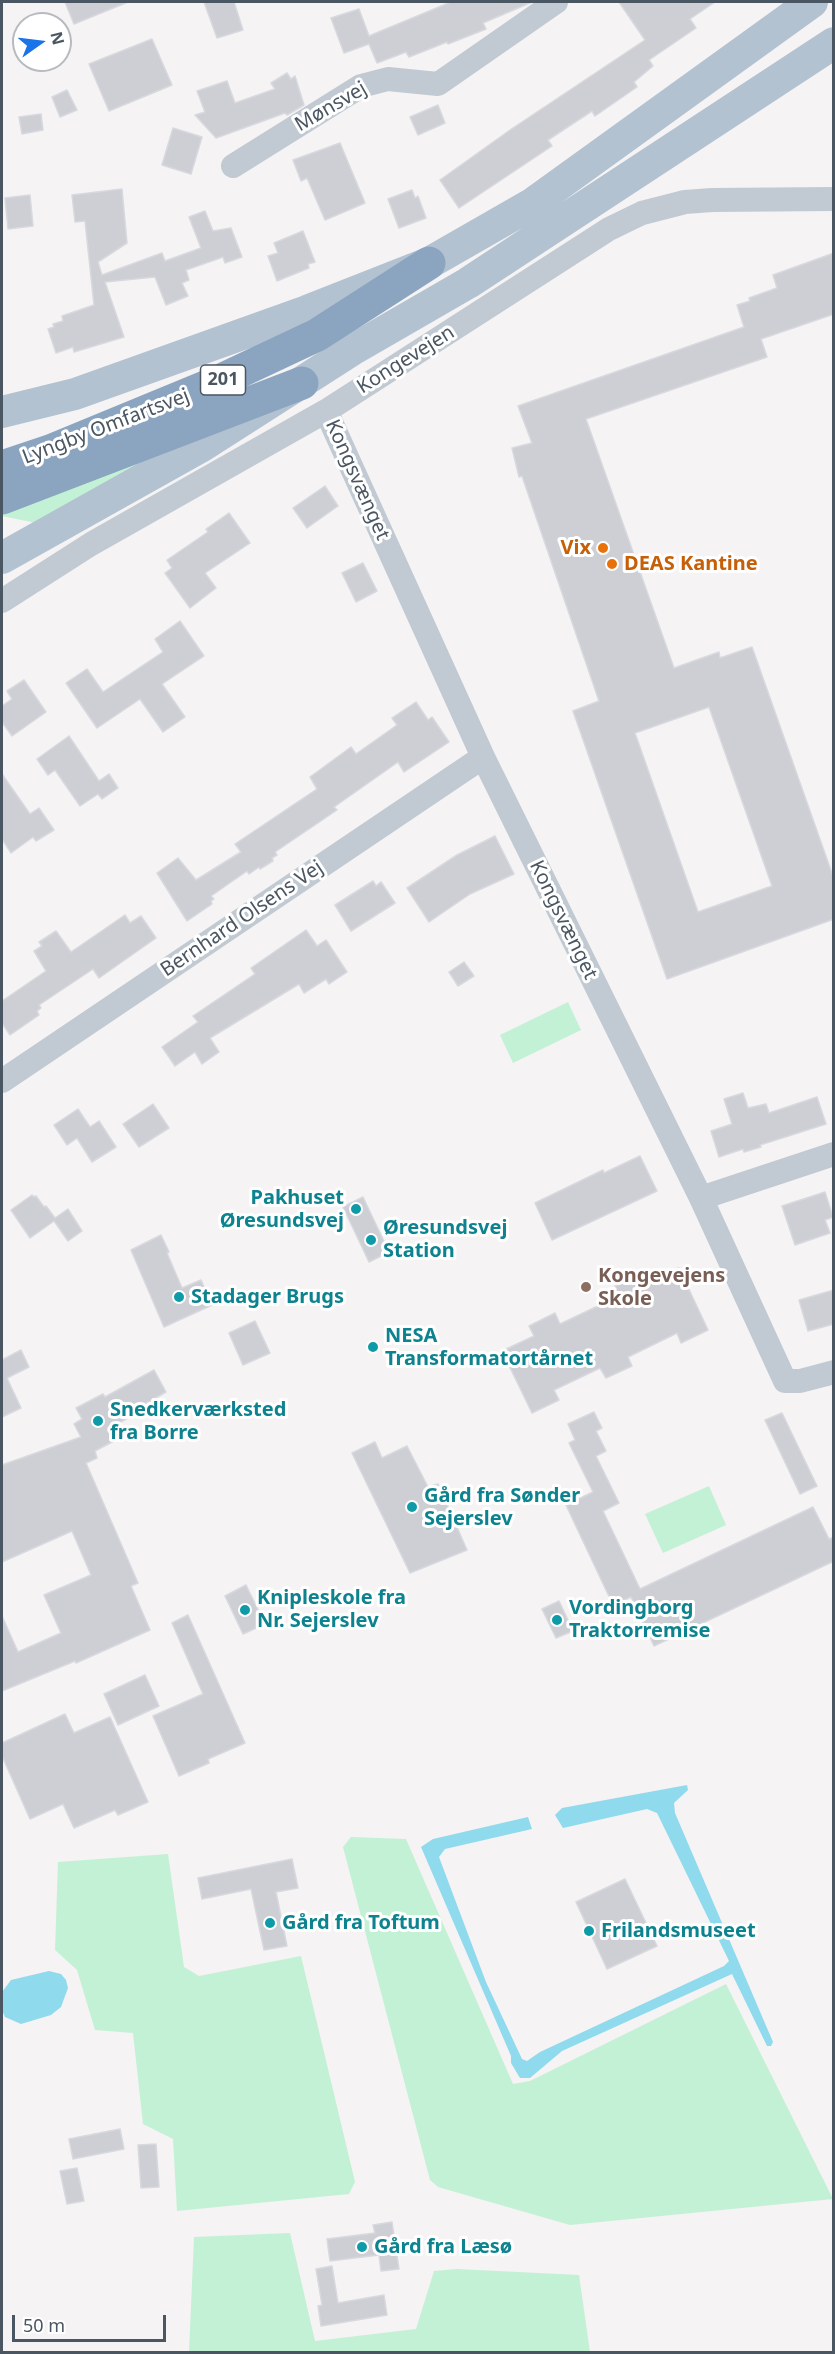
<!DOCTYPE html>
<html>
<head>
<meta charset="utf-8">
<style>
  body { margin:0 }
  #map { position:relative; width:835px; height:2354px; overflow:hidden; background:#f5f3f3; font-family:"Noto Sans",sans-serif }
  canvas { display:block }
  .frame { position:absolute; inset:0; border:3px solid #4a5661; pointer-events:none }
  .north { position:absolute; left:12px; top:12px; width:60px; height:60px; box-sizing:border-box; background:#fff; border:2px solid #b7bbc0; border-radius:50%; rotate:76deg; font-size:16px; font-weight:700; line-height:24px; text-align:center; color:#4a5661 }
  .north::after { content:''; display:block; margin:auto; width:21px; height:27px; background:#1a73e8; clip-path:polygon(50% 0,100% 100%,50% 72%,0 100%) }
  .scale { position:absolute; left:12px; top:2315px; width:154px; height:27px; box-sizing:border-box; border:3px solid #4a5661; border-top:0; padding-left:8px; font-size:18px; line-height:21px; white-space:nowrap; color:#4a5661; -webkit-text-stroke:4px #fff; paint-order:stroke }
</style>
</head>
<body>
<div id="map">
<canvas width="835" height="2354"></canvas>
<div class="frame"></div>
<div class="north">N</div>
<div class="scale">50 m</div>
</div>
<script>
const c = document.querySelector('canvas').getContext('2d');
c.lineJoin = 'round';
function fill(path, color) {
  c.fillStyle = color;
  c.fill(path, 'evenodd');
}
function toPath(rows) {
  const path = new Path2D();
  for (const r of rows) {
    path.moveTo(r[0], r[1]);
    for (let i = 2; i < r.length; i += 2) path.lineTo(r[i], r[i + 1]);
  }
  return path;
}
function strokePath(path, color, width, dash) {
  c.strokeStyle = color;
  c.lineWidth = width;
  c.lineCap = dash ? 'butt' : 'round';
  c.setLineDash(dash || []);
  c.stroke(path);
}
function drawText(font, color, halo, rows, align = 'center') {
  c.font = font + ' "Noto Sans",sans-serif';
  c.lineWidth = 6;
  c.setLineDash([]);
  c.textBaseline = 'middle';
  c.strokeStyle = halo;
  c.fillStyle = color;
  for (const [text, x, y, turn = 0] of rows) {
    c.save();
    c.translate(x, y);
    c.rotate((+turn || 0) * Math.PI / 180);
    c.textAlign = isNaN(turn) ? turn : align;
    if (halo) c.strokeText(text, 0, 0);
    c.fillText(text, 0, 0);
    c.restore();
  }
}
fill(toPath([
  [218,429,36,523,2,516,2,513],
  [568,1002,581,1030,513,1063,500,1035],
  [709,1486,726,1525,663,1553,645,1514],
  [351,1837,406,1839,513,2084,530,2081,726,1984,833,2199,570,2225,438,2187,430,2180,424,2157,343,1847],
  [168,1854,184,1967,199,1976,301,1956,355,2182,349,2194,177,2211,173,2139,143,2124,133,2033,95,2030,77,1970,55,1950,58,1862],
  [290,2233,315,2341,416,2329,434,2271,457,2269,579,2275,590,2352,189,2352,194,2237]
]), '#c3f1d5');
fill(toPath([
  [687,1785,688,1790,674,1803,675,1813,773,2042,771,2046,767,2046,732,1974,562,2051,530,2078,520,2078,511,2063,511,2056,421,1847,433,1839,528,1817,532,1829,445,1849,439,1857,486,1982,522,2059,527,2061,540,2052,724,1966,729,1961,657,1813,647,1809,563,1828,555,1815,562,1808],
  [49,1971,61,1974,66,1980,68,1988,61,2007,51,2015,21,2024,5,2017,2,2010,2,1992,11,1980]
]), '#90daee');
const building = toPath([
  [65,2,128,2,74,24,65,2],
  [204,2,234,2,243,30,217,38,204,2],
  [451,2,532,2,483,23,486,29,448,44,447,42,409,57,406,52,377,63,369,44,344,53,331,18,359,9,369,36,451,2],
  [619,2,715,2,690,19,696,28,649,60,653,66,634,82,637,87,595,116,592,111,548,140,552,146,459,208,440,180,510,130,645,40,619,2],
  [152,39,172,85,109,111,89,64,152,39],
  [287,73,291,79,295,76,304,105,287,115,285,113,216,138,195,115,205,112,197,91,227,81,235,103,275,89,271,83,287,73],
  [67,90,77,110,60,117,52,97,67,90],
  [438,105,445,123,418,135,410,117,438,105],
  [41,114,43,130,22,134,19,117,41,114],
  [173,128,202,137,191,174,162,165,173,128],
  [340,143,365,203,325,220,307,178,301,181,293,160,340,143],
  [122,189,127,243,98,262,102,275,162,253,165,261,201,248,189,217,205,211,213,231,231,228,242,257,225,263,223,257,186,270,189,280,182,283,188,296,166,305,155,277,105,282,124,337,74,352,73,347,56,353,48,329,54,327,53,324,63,321,62,316,94,305,85,221,75,222,72,195,122,189],
  [412,190,415,198,418,196,426,218,399,228,388,199,412,190],
  [30,195,33,226,8,229,5,198,30,195],
  [303,231,315,262,308,264,309,268,277,281,268,256,278,253,274,243,303,231],
  [834,253,834,314,761,339,767,357,586,419,674,668,719,652,720,658,752,647,834,879,834,919,667,979,573,711,599,701,522,476,519,477,512,448,532,443,518,406,744,327,737,305,750,301,749,298,777,288,773,275,834,253],
  [709,707,772,886,698,912,635,733,709,707],
  [325,486,338,506,307,528,293,508,325,486],
  [229,513,250,543,205,573,216,588,190,608,165,573,172,568,167,560,208,532,206,529,229,513],
  [363,563,377,591,356,602,342,573,363,563],
  [180,621,204,656,162,684,185,717,163,732,140,699,97,728,66,683,87,669,103,692,163,652,155,639,180,621],
  [24,680,46,712,12,736,2,722,2,706,12,699,7,691,24,680],
  [416,702,428,720,432,717,449,742,404,772,398,762,334,807,337,810,275,852,277,855,272,858,273,861,260,869,259,867,249,874,247,871,211,896,214,899,211,901,212,904,187,921,157,873,178,858,196,880,241,852,235,844,317,789,310,777,351,747,356,754,397,725,392,718,416,702],
  [69,736,99,781,109,774,118,788,102,799,98,794,80,806,55,770,48,775,37,759,69,736],
  [2,774,30,814,39,808,54,830,36,841,33,837,11,853,2,839,2,774],
  [495,836,514,874,470,894,429,922,407,888,457,855,495,836],
  [373,881,376,886,381,882,395,903,351,931,335,905,373,881],
  [125,915,130,923,141,916,156,938,99,978,93,969,39,1005,41,1008,37,1011,39,1015,10,1035,2,1023,2,1001,46,971,34,951,42,946,39,942,56,931,71,952,125,915],
  [306,930,317,946,326,940,347,972,329,984,326,979,304,993,299,984,210,1038,219,1052,202,1064,195,1052,175,1066,162,1047,198,1022,193,1016,255,974,251,968,306,930],
  [464,962,474,976,458,986,449,972,464,962],
  [743,1093,748,1108,766,1104,769,1113,817,1097,826,1124,760,1145,761,1147,744,1152,743,1149,719,1157,711,1131,732,1124,724,1099,743,1093],
  [153,1104,169,1128,139,1147,123,1124,153,1104],
  [78,1109,90,1127,99,1121,116,1147,92,1162,77,1138,67,1145,54,1125,78,1109],
  [640,1156,657,1191,552,1240,535,1203,603,1170,604,1173,640,1156],
  [825,1192,833,1217,825,1220,830,1233,795,1245,782,1206,825,1192],
  [32,1195,34,1197,36,1196,44,1207,46,1206,55,1218,68,1209,82,1231,68,1241,54,1221,30,1238,11,1210,32,1195],
  [363,1197,389,1252,369,1262,343,1207,363,1197],
  [161,1235,169,1252,167,1253,182,1288,201,1280,212,1305,164,1327,131,1250,161,1235],
  [679,1268,708,1330,681,1343,677,1333,628,1357,632,1366,606,1378,600,1368,554,1390,559,1400,532,1413,502,1351,534,1336,529,1326,555,1313,560,1324,619,1296,615,1286,642,1274,646,1284,679,1268],
  [834,1290,834,1324,808,1331,799,1300,834,1290],
  [255,1321,270,1353,243,1365,229,1333,255,1321],
  [21,1350,29,1367,7,1378,21,1408,2,1417,2,1360,21,1350],
  [154,1370,166,1392,131,1412,133,1415,119,1423,125,1435,95,1451,97,1458,86,1463,138,1583,131,1586,150,1630,76,1663,75,1661,2,1691,2,1616,18,1652,61,1633,44,1595,91,1575,72,1531,2,1562,2,1465,81,1437,74,1424,82,1419,76,1408,103,1394,105,1397,154,1370],
  [594,1412,602,1428,596,1431,606,1451,596,1456,619,1503,603,1511,640,1589,813,1507,829,1539,834,1537,834,1561,654,1646,631,1597,613,1605,566,1505,593,1492,569,1443,575,1440,568,1424,594,1412],
  [782,1413,817,1486,800,1494,765,1420,782,1413],
  [375,1442,382,1458,407,1446,428,1487,438,1484,467,1550,410,1573,352,1453,375,1442],
  [246,1585,265,1624,243,1634,225,1596,246,1585],
  [559,1601,573,1631,556,1638,542,1609,559,1601],
  [188,1615,245,1743,208,1759,209,1763,179,1776,153,1716,203,1694,172,1623,188,1615],
  [145,1675,159,1706,118,1725,104,1694,145,1675],
  [65,1714,74,1733,110,1717,148,1802,118,1815,115,1810,74,1828,63,1804,30,1819,2,1756,2,1743,65,1714],
  [292,1859,298,1888,276,1892,287,1946,264,1950,251,1889,202,1899,198,1878,292,1859],
  [625,1879,657,1946,607,1969,576,1902,625,1879],
  [120,2129,124,2149,73,2159,69,2139,120,2129],
  [156,2144,159,2187,141,2188,138,2145,156,2144],
  [77,2168,84,2201,67,2204,60,2171,77,2168],
  [392,2222,399,2269,381,2271,379,2255,330,2261,327,2239,375,2233,373,2225,392,2222],
  [332,2266,338,2303,384,2295,387,2315,321,2326,318,2306,322,2305,316,2269,332,2266]
]);
fill(building, '#cdcfd5');
strokePath(building, '#d7d9de', 1.5);
strokePath(toPath([
  [233,166,361,86,388,79,438,84,556,2],
  [326,411,483,757,701,1198,785,1381,800,1381,834,1372],
  [2,601,91,544,326,411,609,229,642,213,685,202,712,200,834,199],
  [2,1081,483,757],
  [701,1198,834,1154]
]), '#c1cad2', 24);
strokePath(toPath([
  [2,412,75,394,307,311,429,263,532,204,812,2],
  [2,558,202,446,352,350,468,283,834,43]
]), '#b3c2d1', 32);
strokePath(toPath([
  [2,467,50,451,215,383,317,335,429,263],
  [2,498,302,383]
]), '#8ba5c1', 33);
for (const [x, y, r, color] of [
  [603,548,6,"#e8710a"],
  [612,564,6,"#e8710a"],
  [356,1209,6,"#0f9aa8"],
  [371,1240,6,"#0f9aa8"],
  [586,1287,6,"#8d6e63"],
  [179,1297,6,"#0f9aa8"],
  [373,1347,6,"#0f9aa8"],
  [98,1421,6,"#0f9aa8"],
  [412,1507,6,"#0f9aa8"],
  [245,1610,6,"#0f9aa8"],
  [557,1620,6,"#0f9aa8"],
  [270,1923,6,"#0f9aa8"],
  [589,1931,6,"#0f9aa8"],
  [362,2247,6,"#0f9aa8"]
]) {
  const dot = new Path2D();
  dot.arc(x, y, r, 0, 2 * Math.PI);
  c.fillStyle = color;
  c.fill(dot);
  strokePath(dot, '#fff', 2);
}
for (const [x, y, w] of [
  [223,380,45]
]) {
  const box = new Path2D();
  box.roundRect(x - w / 2, y - 15, w, 30, 4.5);
  c.fillStyle = '#fff';
  c.fill(box);
  strokePath(box, '#4a5661', 1.5);
}
drawText('bold 18px', '#4a5661', null, [
  ["201",223,380]
]);
drawText('20px', '#4a5661', '#fff', [
  ["Mønsvej",331,107,-30],
  ["Kongevejen",406,360,-32],
  ["Lyngby Omfartsvej",106,427,-21],
  ["Kongsvænget",357,480,66],
  ["Bernhard Olsens Vej",242,919,-34],
  ["Kongsvænget",563,920,64]
]);
drawText('bold 20px', '#c56008', '#fff', [
  ["Vix",591,548],
  ["DEAS Kantine",624,564,"left"]
], 'right');
drawText('bold 20px', '#0d838f', '#fff', [
  ["Pakhuset",344,1198,"right"],
  ["Øresundsvej",344,1221,"right"],
  ["Øresundsvej",383,1228],
  ["Station",383,1251],
  ["Stadager Brugs",191,1297],
  ["NESA",385,1336],
  ["Transformatortårnet",385,1359],
  ["Snedkerværksted",110,1410],
  ["fra Borre",110,1433],
  ["Gård fra Sønder",424,1496],
  ["Sejerslev",424,1519],
  ["Knipleskole fra",257,1598],
  ["Nr. Sejerslev",257,1621],
  ["Vordingborg",569,1608],
  ["Traktorremise",569,1631],
  ["Gård fra Toftum",282,1923],
  ["Frilandsmuseet",601,1931],
  ["Gård fra Læsø",374,2247]
], 'left');
drawText('bold 20px', '#785e54', '#fff', [
  ["Kongevejens",598,1276],
  ["Skole",598,1299]
], 'left');
</script>
</body>
</html>
